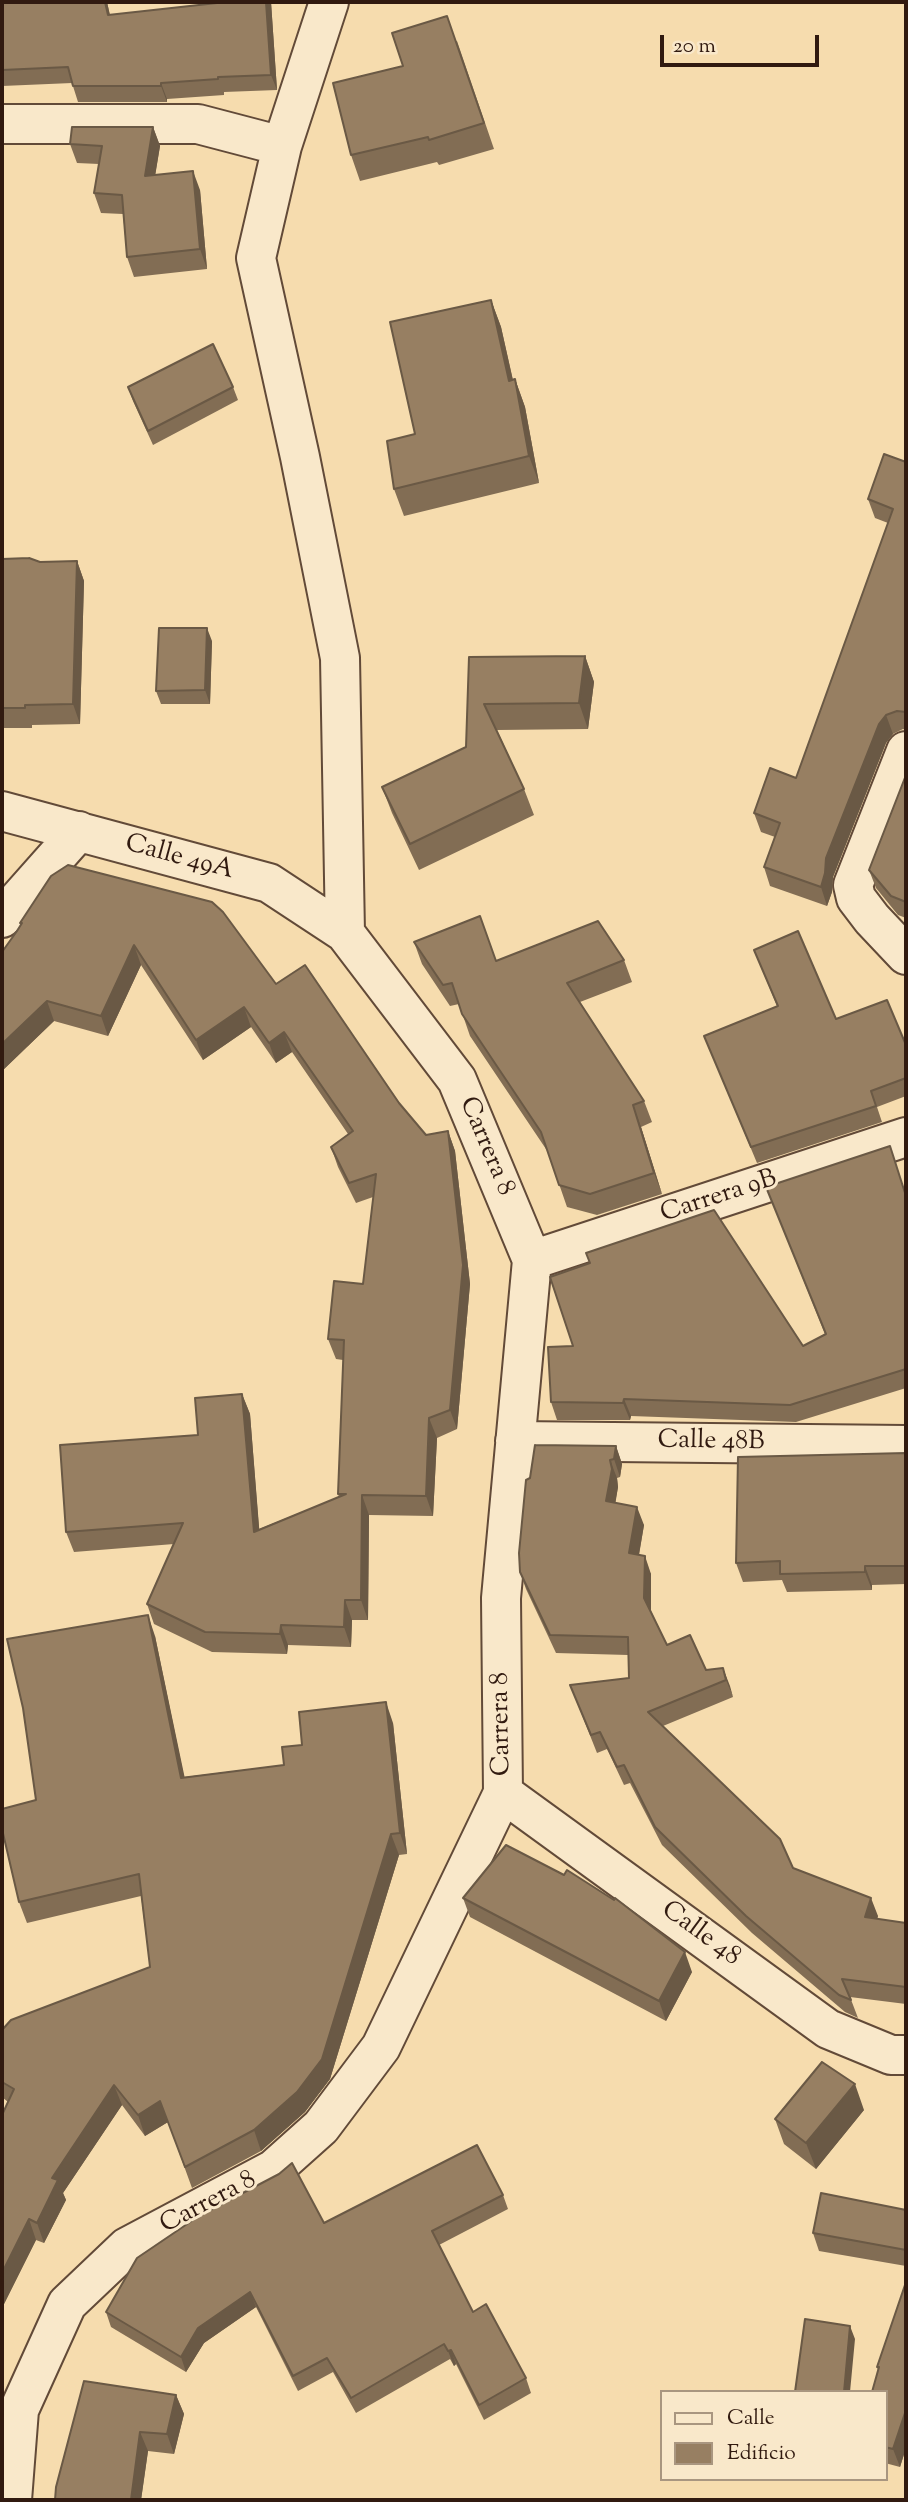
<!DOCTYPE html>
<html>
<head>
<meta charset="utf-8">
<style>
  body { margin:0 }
  #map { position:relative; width:908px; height:2502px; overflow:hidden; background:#f6dcae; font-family:"Sorts Mill Goudy",serif }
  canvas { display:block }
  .frame { position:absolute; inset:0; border:4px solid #311a10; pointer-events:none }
  .legend { position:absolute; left:660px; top:2390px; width:228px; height:91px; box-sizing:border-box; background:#f9e8ca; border:2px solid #a99680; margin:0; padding:9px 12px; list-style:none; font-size:21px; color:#311a10 }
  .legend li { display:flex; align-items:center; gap:14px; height:35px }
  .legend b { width:35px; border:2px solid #a99680 }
  .scale { position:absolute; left:660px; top:35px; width:159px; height:32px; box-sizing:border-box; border:4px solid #311a10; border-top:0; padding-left:9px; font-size:21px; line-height:24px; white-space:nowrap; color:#311a10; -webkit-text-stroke:5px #f9e8ca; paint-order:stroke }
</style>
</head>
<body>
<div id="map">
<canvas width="908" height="2502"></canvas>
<div class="frame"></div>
<ul class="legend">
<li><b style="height:9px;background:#f9e8ca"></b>Calle</li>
<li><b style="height:19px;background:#977f62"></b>Edificio</li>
</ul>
<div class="scale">20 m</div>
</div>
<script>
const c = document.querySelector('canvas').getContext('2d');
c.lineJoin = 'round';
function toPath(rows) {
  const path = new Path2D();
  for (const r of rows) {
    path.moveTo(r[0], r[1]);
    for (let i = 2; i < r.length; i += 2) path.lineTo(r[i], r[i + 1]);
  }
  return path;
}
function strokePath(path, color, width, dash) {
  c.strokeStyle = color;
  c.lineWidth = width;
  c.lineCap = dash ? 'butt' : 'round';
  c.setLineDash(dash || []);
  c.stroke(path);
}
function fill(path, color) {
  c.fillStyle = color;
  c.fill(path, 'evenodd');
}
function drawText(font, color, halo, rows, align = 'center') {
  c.font = font + ' "Sorts Mill Goudy",serif';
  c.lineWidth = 6;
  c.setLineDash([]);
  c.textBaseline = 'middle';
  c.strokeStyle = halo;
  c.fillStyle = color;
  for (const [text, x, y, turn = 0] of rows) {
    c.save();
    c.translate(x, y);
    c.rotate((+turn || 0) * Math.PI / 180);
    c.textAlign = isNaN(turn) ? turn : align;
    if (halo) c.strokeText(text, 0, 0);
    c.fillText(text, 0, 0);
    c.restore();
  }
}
const minor = toPath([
  [329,2,282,146,256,258,300,457,340,658,345,933],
  [2,124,198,124,282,146],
  [906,751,853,885,856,898,872,919,906,955],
  [2,811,269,883,345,933,457,1080,532,1260,501,1598,503,1793,381,2047,321,2127,274,2169,127,2247,67,2304,19,2410,12,2500],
  [2,918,79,831],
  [532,1260,906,1137],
  [515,1441,906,1445],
  [503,1793,828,2029,891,2055,906,2055]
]);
strokePath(minor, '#624a38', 42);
strokePath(minor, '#f9e8ca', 38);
fill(toPath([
  [2,2,107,2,110,15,271,2,277,90,224,92,224,95,167,99,167,102,78,102,72,83,2,86],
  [457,41,494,149,439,165,437,162,360,181,351,155,403,66],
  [153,127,160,146,155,175,200,190,207,269,134,277,127,257,123,214,101,213,94,193,99,164,77,163,70,144],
  [491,300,501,327,513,380,515,379,525,407,539,483,404,516,394,489,415,434],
  [128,387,233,387,238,400,153,445,133,401],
  [906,462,906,730,903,729,893,734,886,743,833,877,832,892,827,906,770,886,764,867,775,837,761,832,754,813,796,778,888,523,875,518,868,499],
  [2,559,40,562,77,561,84,581,80,724,32,725,32,728,2,728],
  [212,641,210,704,161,704,156,691],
  [585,656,594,682,588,729,497,730,524,789,534,815,419,870,392,813,382,787,466,747,469,657],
  [906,775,906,918,898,915,876,888,869,870],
  [51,876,276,984,399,1103,426,1135,448,1131,455,1151,470,1284,457,1429,437,1438,433,1516,369,1515,368,1620,352,1620,351,1647,288,1645,287,1654,212,1652,154,1624,147,1604,174,1544,74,1552,66,1532,198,1435,242,1394,250,1414,259,1529,339,1497,338,1494,343,1360,336,1359,328,1339,363,1284,373,1197,356,1203,338,1167,331,1147,348,1134,292,1052,276,1063,251,1027,203,1060,141,965,108,1036,54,1021,2,1071,21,925,20,923],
  [414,942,496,961,624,960,632,982,580,1002,644,1101,652,1122,641,1127,662,1194,597,1215,567,1207,548,1152,470,1036,459,1004,450,1006,422,964],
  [754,950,836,1019,906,1045,906,1096,877,1107,882,1122,757,1163,704,1036,777,1006],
  [766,1187,906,1195,906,1388,796,1422,631,1416,630,1420,557,1420,551,1402,803,1346,825,1334],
  [616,1446,622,1464,620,1477,617,1478,618,1487,615,1503,644,1525,639,1555,651,1574,651,1611,667,1645,706,1670,723,1668,733,1697,663,1726,793,1868,878,1916,877,1919,906,1923,906,2004,850,1997,858,2018,845,2012,752,1933,662,1845,630,1783,624,1785,607,1749,597,1753,570,1685,629,1678,628,1655,556,1653,526,1589,520,1572],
  [906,1453,906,1584,872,1585,872,1590,787,1592,782,1580,743,1582,736,1563],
  [155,1636,184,1777,284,1765,302,1745,393,1723,407,1854,399,1855,330,2079,305,2112,261,2151,192,2188,168,2122,145,2136,122,2105,63,2193,66,2200,44,2243,36,2240,2,2308,2,2115,8,2102,2,2097,2,2030,150,1967,141,1896,27,1923,19,1902,36,1800],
  [463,1898,692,1972,666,2021,470,1917],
  [864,2110,816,2169,784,2144,775,2119],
  [503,2195,508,2209,439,2245,473,2312,526,2378,531,2393,484,2420,456,2364,454,2366,450,2359,356,2413,333,2372,298,2391,256,2307,204,2343,186,2372,111,2327,106,2312,324,2223],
  [906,2210,906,2266,819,2251,813,2233],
  [906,2282,906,2448,900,2467,885,2463,885,2392,877,2367],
  [176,2395,184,2414,174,2454,148,2451,141,2500,55,2500]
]), '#826d54');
fill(toPath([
  [105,2,107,2,113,30,108,15],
  [266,2,271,2,277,90,271,75],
  [161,83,167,99,167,102,161,86],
  [153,127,160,146,152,195,145,176],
  [193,171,200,190,207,269,200,249],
  [491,300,501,327,519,408,509,381],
  [515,379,525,407,539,483,529,456],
  [77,561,84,581,80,724,73,704],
  [207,628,212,641,210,704,205,690],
  [585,656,594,682,588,729,579,703],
  [886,715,893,734,886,743,833,877,832,892,827,906,821,887,826,858,879,724],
  [134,945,141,965,108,1036,101,1016],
  [47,1001,54,1021,2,1071,2,1044],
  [244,1007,251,1027,203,1060,196,1040],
  [284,1032,292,1052,276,1063,269,1043],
  [633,1105,641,1127,662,1194,654,1173],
  [448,1131,455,1151,470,1284,457,1429,450,1410],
  [242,1394,250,1414,261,1551,254,1532],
  [624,1399,631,1416,630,1420,623,1403],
  [429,1418,437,1438,433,1516,426,1496],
  [616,1446,622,1464,620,1477,614,1459],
  [610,1460,617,1478,618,1487,613,1518,606,1501],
  [362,1495,369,1515,368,1620,361,1600],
  [637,1507,644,1525,636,1571,629,1553],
  [645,1556,651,1574,651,1615,644,1598],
  [865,1566,872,1585,872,1590,865,1572],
  [345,1600,352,1620,351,1647,344,1627],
  [148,1615,155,1636,189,1798,181,1778],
  [281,1625,288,1645,287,1654,280,1634],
  [723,1668,730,1686,733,1697,726,1680],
  [386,1702,393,1723,407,1854,400,1833],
  [391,1834,399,1855,330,2079,305,2112,261,2151,254,2130],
  [871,1898,878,1916,871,1935,865,1917],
  [685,1952,692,1972,666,2021,659,2001],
  [855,2084,864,2110,816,2169,806,2143],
  [114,2085,122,2105,63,2193,66,2200,44,2243,37,2223,52,2178],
  [160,2101,168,2122,145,2136,138,2115],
  [29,2219,36,2240,2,2308,2,2273],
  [250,2292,256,2307,204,2343,186,2372,181,2357,198,2328],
  [850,2326,855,2339,850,2392,844,2392],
  [451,2350,456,2364,454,2366,448,2351],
  [176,2395,184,2414,174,2454,167,2434],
  [906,2410,906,2448,900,2467,893,2449],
  [140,2432,148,2451,141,2500,131,2500]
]), '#6a5945');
const building = toPath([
  [2,2,105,2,108,15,217,3,217,2,266,2,271,75,218,77,218,79,161,83,161,86,73,86,68,67,2,70,2,2],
  [447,16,484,123,429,140,428,137,351,155,333,83,403,66,392,33,447,16],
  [72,127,153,127,145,176,193,171,200,249,127,257,122,195,94,193,102,146,70,144,72,127],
  [491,300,509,381,515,379,529,456,394,489,387,441,415,434,390,322,491,300],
  [213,344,233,387,148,431,128,387,213,344],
  [884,454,906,462,906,712,897,711,886,715,879,724,826,858,825,873,821,887,764,867,780,823,754,813,770,768,796,778,893,509,868,499,884,454],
  [29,558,40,562,77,561,73,704,25,705,25,708,2,708,2,559,29,558],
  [159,628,207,628,205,690,156,691,159,628],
  [585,656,579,703,484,704,524,789,410,844,382,787,466,747,469,657,585,656],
  [906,775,906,902,891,896,869,870,906,775],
  [68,865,212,902,223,912,276,984,305,965,399,1103,426,1135,448,1131,463,1265,450,1410,429,1418,426,1496,362,1495,361,1600,345,1600,344,1627,281,1625,280,1634,205,1632,147,1604,183,1523,66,1532,60,1445,198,1435,195,1398,242,1394,254,1532,346,1494,338,1494,344,1340,328,1339,334,1281,363,1284,376,1174,349,1183,331,1147,353,1131,284,1032,269,1043,244,1007,196,1040,134,945,101,1016,47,1001,2,1044,2,952,17,931,22,923,20,923,51,876,68,865],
  [480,916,496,961,598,921,624,960,567,983,644,1101,633,1105,654,1173,590,1194,559,1185,541,1132,462,1014,452,983,443,985,414,942,480,916],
  [798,931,836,1019,887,1000,906,1045,906,1078,871,1091,876,1106,751,1147,704,1036,778,1006,754,950,798,931],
  [890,1146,906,1196,906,1369,790,1405,624,1399,623,1403,551,1402,548,1347,573,1346,550,1277,590,1263,586,1253,714,1210,803,1346,826,1334,766,1187,890,1146],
  [535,1445,616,1446,614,1459,610,1460,612,1469,606,1501,637,1507,629,1553,645,1556,644,1598,667,1645,690,1635,706,1670,723,1668,726,1680,648,1712,780,1839,793,1868,871,1898,865,1917,906,1923,906,1987,842,1979,851,2000,839,1995,746,1916,655,1827,624,1765,617,1767,600,1732,591,1735,570,1685,629,1678,628,1637,550,1635,520,1572,519,1553,526,1480,530,1478,535,1445],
  [906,1453,906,1566,865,1566,865,1572,780,1574,780,1561,736,1563,738,1457,906,1453],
  [148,1615,181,1778,284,1765,282,1747,302,1745,299,1712,386,1702,400,1833,391,1834,322,2059,297,2092,254,2130,185,2167,160,2101,138,2115,114,2085,52,2178,58,2180,37,2223,29,2219,2,2273,2,2115,14,2089,2,2082,2,2030,11,2020,150,1967,139,1874,19,1902,2,1829,2,1809,36,1800,23,1708,7,1639,148,1615],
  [506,1845,564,1875,567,1870,614,1900,615,1898,685,1952,659,2001,463,1898,506,1845],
  [822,2062,855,2084,806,2143,775,2119,822,2062],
  [477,2145,503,2195,432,2231,473,2312,486,2304,526,2378,479,2405,451,2350,448,2351,444,2344,351,2398,327,2358,293,2376,250,2292,198,2328,181,2357,106,2312,137,2258,199,2216,279,2174,292,2163,324,2223,477,2145],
  [821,2193,906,2210,906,2250,813,2233,821,2193],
  [906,2282,906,2410,893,2449,885,2447,885,2392,872,2392,879,2367,877,2367,906,2282],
  [805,2319,850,2326,844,2392,795,2392,805,2319],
  [84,2381,176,2395,167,2434,140,2432,131,2500,55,2500,56,2487,84,2381]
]);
fill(building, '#977f62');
strokePath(building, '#6a5945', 2);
drawText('26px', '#311a10', '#f9e8ca', [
  ["Calle 49A",179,859,15],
  ["Carrera 8",485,1147,67],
  ["Carrera 9B",719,1198,-18],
  ["Calle 48B",711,1443,1],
  ["Carrera 8",503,1724,-91],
  ["Calle 48",700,1935,36],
  ["Carrera 8",209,2204,-28]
]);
</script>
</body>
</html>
